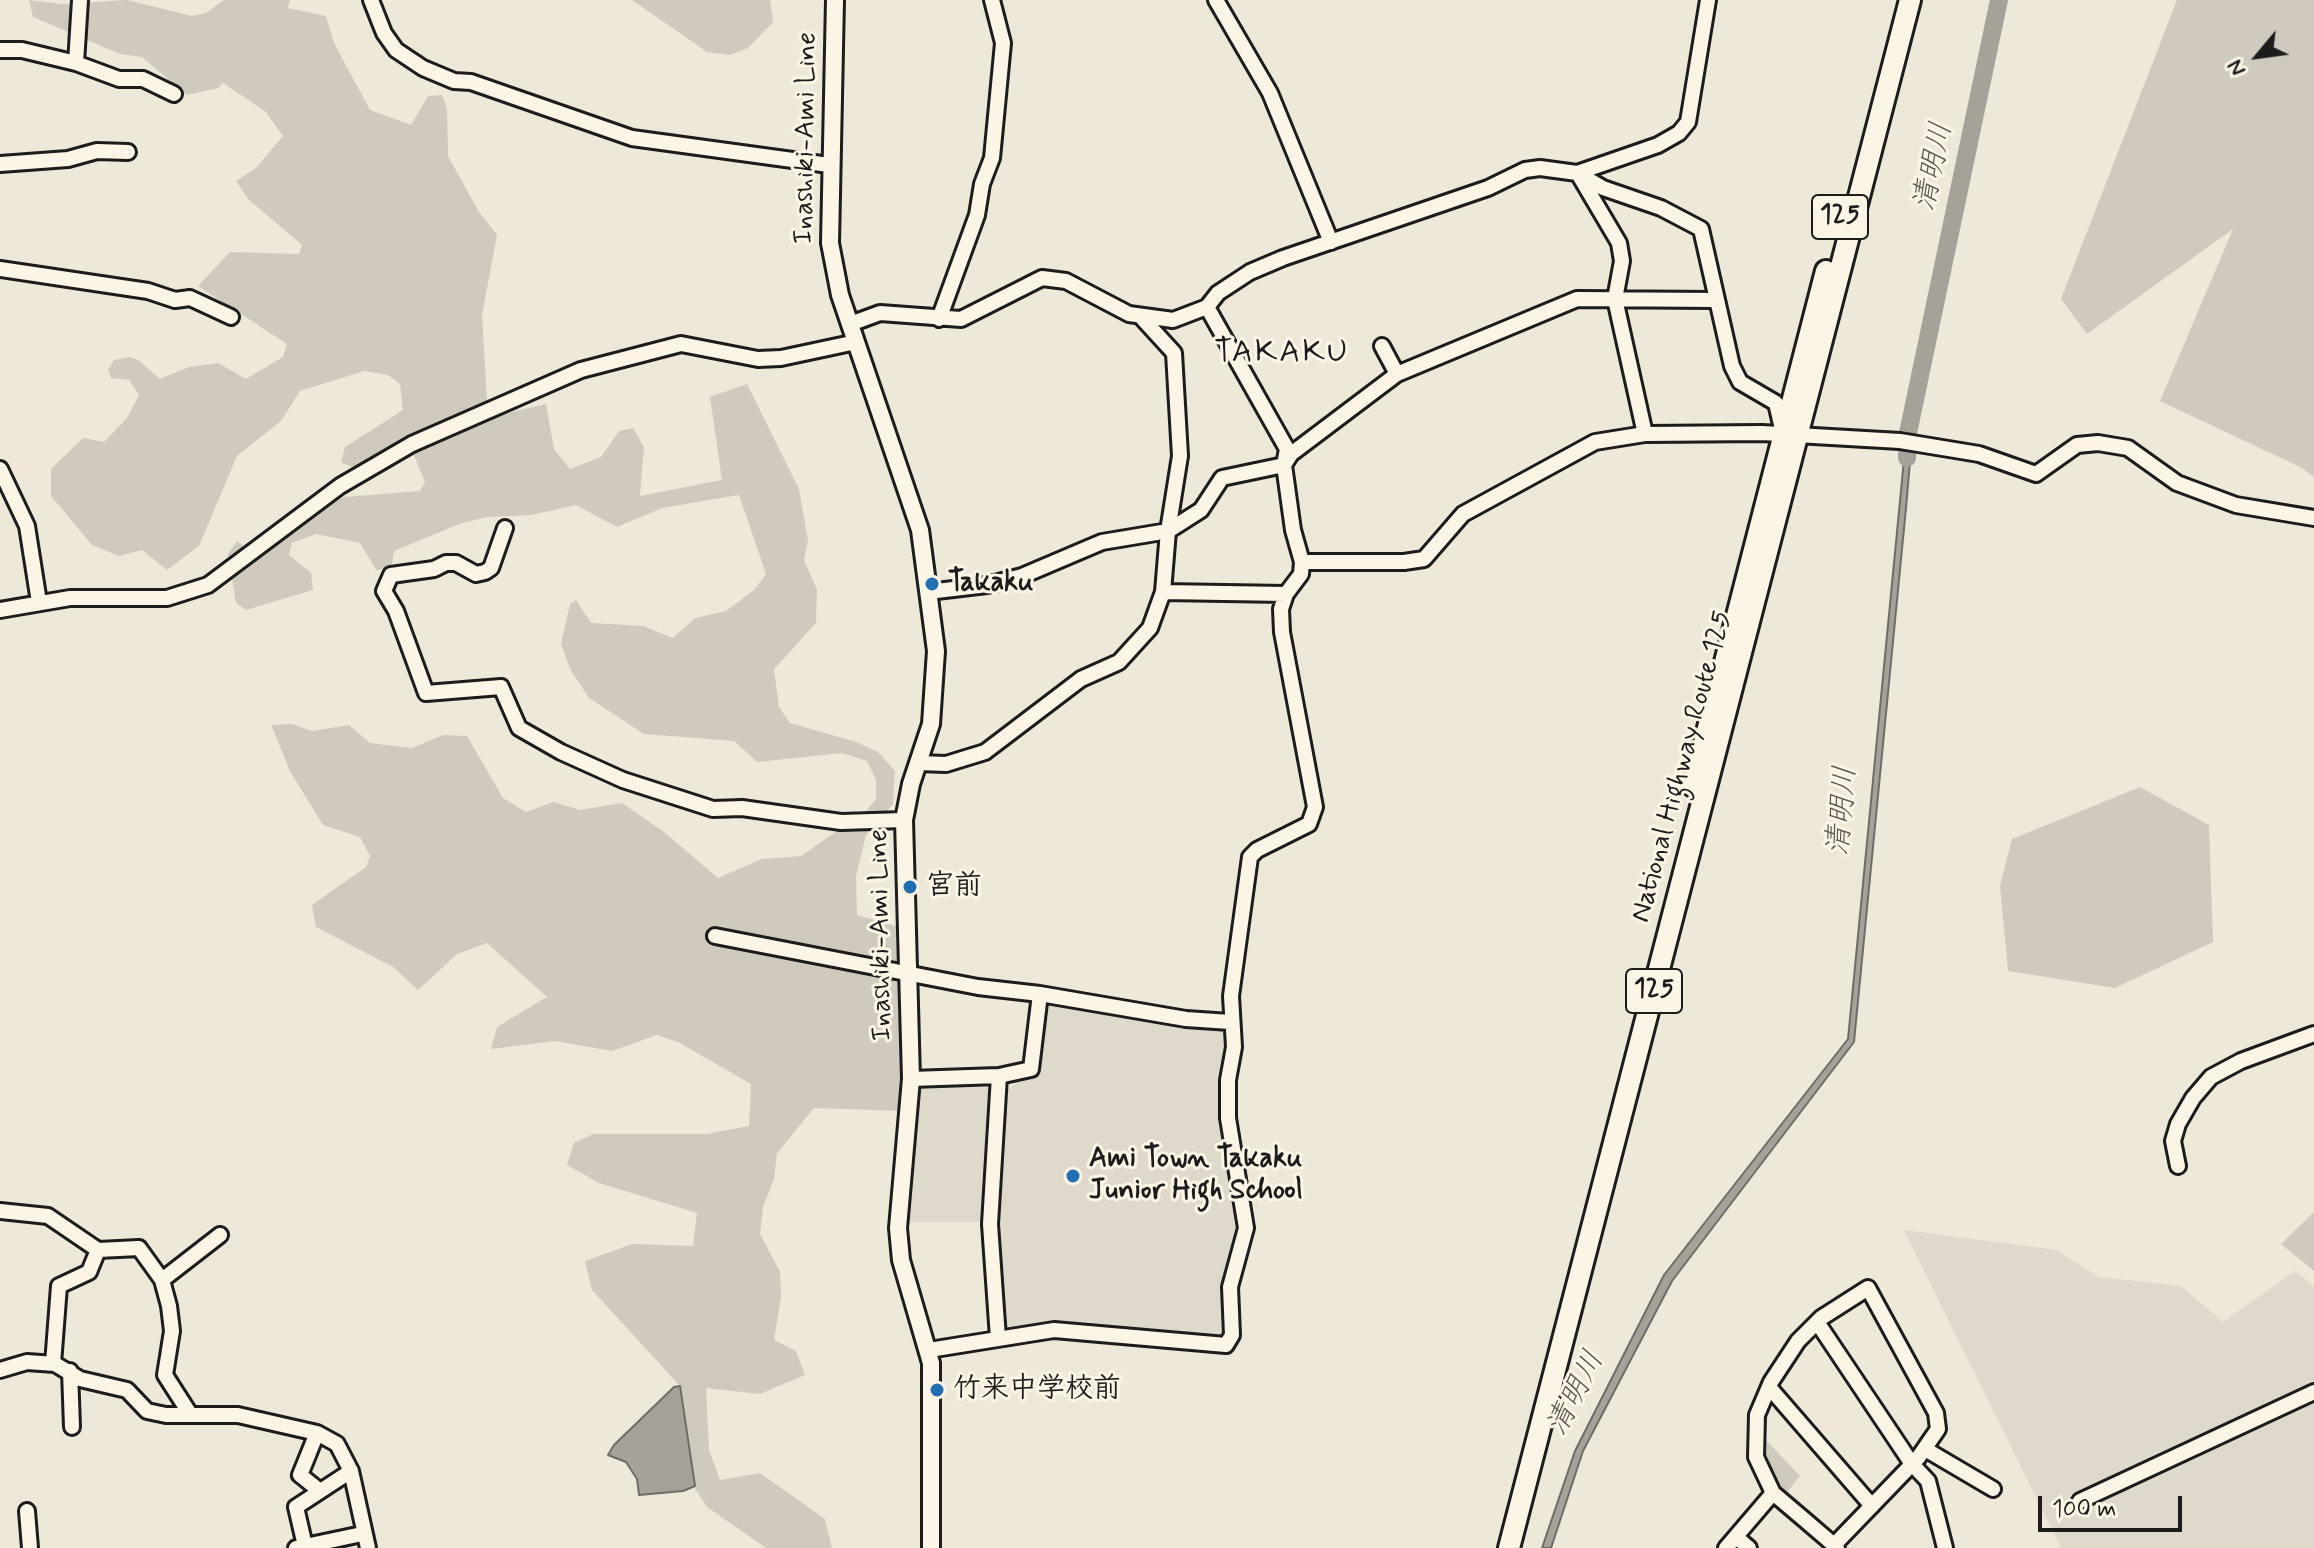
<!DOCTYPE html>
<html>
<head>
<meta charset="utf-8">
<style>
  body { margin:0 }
  #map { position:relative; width:2314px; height:1548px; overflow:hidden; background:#eee8d9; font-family:Mynerve,sans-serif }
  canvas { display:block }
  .north { position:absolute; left:2218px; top:16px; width:80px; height:80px; -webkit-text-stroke:6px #fcf5e5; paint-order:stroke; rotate:241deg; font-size:22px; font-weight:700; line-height:32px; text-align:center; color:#1c1c1c }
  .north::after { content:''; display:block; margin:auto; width:28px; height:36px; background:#1c1c1c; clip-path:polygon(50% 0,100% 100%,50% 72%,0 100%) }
  .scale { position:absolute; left:2038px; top:1496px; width:144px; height:36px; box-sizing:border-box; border:4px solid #1c1c1c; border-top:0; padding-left:10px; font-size:24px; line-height:28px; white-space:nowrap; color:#1c1c1c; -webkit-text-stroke:6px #fcf5e5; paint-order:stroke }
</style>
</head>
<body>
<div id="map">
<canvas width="2314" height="1548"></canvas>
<div class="north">N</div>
<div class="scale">100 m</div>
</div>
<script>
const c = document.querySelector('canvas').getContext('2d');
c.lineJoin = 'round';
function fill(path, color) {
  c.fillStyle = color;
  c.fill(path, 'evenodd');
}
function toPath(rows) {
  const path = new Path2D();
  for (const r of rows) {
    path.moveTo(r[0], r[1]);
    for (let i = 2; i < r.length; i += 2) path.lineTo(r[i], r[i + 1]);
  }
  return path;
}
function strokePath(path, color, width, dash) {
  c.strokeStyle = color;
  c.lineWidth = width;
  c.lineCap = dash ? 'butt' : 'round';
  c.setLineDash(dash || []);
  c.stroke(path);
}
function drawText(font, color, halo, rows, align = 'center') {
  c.font = font + ' Mynerve,"Klee One",sans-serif';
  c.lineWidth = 6;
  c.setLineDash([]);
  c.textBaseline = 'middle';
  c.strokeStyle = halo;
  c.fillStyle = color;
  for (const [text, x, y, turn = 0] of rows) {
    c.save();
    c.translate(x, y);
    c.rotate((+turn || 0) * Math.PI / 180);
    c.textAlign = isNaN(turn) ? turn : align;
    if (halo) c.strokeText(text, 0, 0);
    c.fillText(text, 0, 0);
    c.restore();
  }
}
fill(toPath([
  [1045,1003,1223,1026,1230,1037,1239,1210,1224,1340,1053,1323,1006,1328,1000,1326,993,1222,909,1222,919,1085,1010,1088,1035,1068],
  [1904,1230,2057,1250,2099,1277,2181,1286,2223,1322,2295,1271,2314,1287,2314,1548,2061,1548]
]), '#ded9cb');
fill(toPath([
  [29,0,62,4,127,0,192,16,206,13,224,0,290,0,288,8,326,16,334,43,370,110,411,125,428,96,442,95,447,109,448,156,479,212,497,235,482,315,488,417,546,404,554,449,570,469,601,457,619,431,633,428,644,447,640,496,722,480,710,397,747,384,799,489,808,541,804,560,817,590,816,623,774,669,779,707,790,723,856,742,878,752,895,771,893,804,866,835,856,876,857,915,899,927,902,1111,814,1108,777,1153,774,1179,763,1207,760,1234,780,1272,781,1297,774,1340,796,1351,805,1375,760,1394,706,1388,709,1450,720,1480,760,1473,825,1519,832,1548,766,1548,707,1507,696,1490,691,1472,691,1452,680,1386,592,1290,585,1261,632,1244,693,1246,697,1213,599,1183,567,1165,574,1143,593,1134,707,1134,749,1126,751,1084,678,1042,657,1035,612,1051,555,1041,491,1049,497,1027,547,997,487,943,457,954,418,990,393,967,316,927,312,905,366,867,370,856,360,837,323,825,290,771,271,725,292,724,312,731,349,725,370,743,412,748,443,735,467,736,503,798,526,812,553,802,580,810,622,803,664,832,718,878,762,859,801,856,866,811,876,799,876,780,867,761,842,753,757,762,734,741,644,734,589,698,570,669,561,644,570,604,576,600,591,623,643,626,673,638,695,618,726,611,754,590,766,574,739,495,662,508,617,527,576,505,531,515,488,517,462,523,394,551,392,564,377,571,360,543,316,534,292,543,289,555,311,573,313,590,246,610,236,603,228,554,237,541,258,557,320,508,345,497,420,491,425,482,406,436,353,468,341,462,345,447,403,410,400,384,388,375,364,371,300,391,281,421,237,456,199,546,167,570,142,550,119,556,92,545,51,496,51,469,83,438,104,442,127,418,139,395,129,380,111,378,108,370,114,360,130,357,138,360,160,379,189,367,218,363,246,379,283,357,287,344,198,286,230,252,299,254,302,245,248,199,236,181,256,168,283,136,265,111,223,83,218,88,187,95,142,57,120,54,33,17],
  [632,0,770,0,773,22,748,48,730,55,707,52],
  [2177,0,2314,0,2314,477,2300,467,2160,401,2233,229,2087,334,2061,299],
  [2140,787,2209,825,2213,942,2115,988,2008,971,2000,886,2012,839],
  [2314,1212,2314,1271,2281,1244],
  [1758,1440,1767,1441,1800,1476,1784,1496,1770,1479]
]), '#cfcabd');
const water = toPath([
  [1905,449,1911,450,1906,508,1854,1042,1672,1281,1583,1451,1551,1548,1542,1548,1575,1451,1664,1275,1848,1039,1905,449],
  [680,1386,695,1486,683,1491,639,1495,637,1479,626,1462,608,1455,614,1445,674,1387,680,1386]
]);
fill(water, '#a7a299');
strokePath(water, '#6f6c67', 2);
strokePath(toPath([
  [1907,458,1908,433,1999,0]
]), '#a7a299', 18);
const minor = toPath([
  [371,0,384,33,396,50,423,68,454,81,471,82,632,138,829,165],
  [1216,0,1270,93,1331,242],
  [0,50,22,50,76,63,119,79,143,79,174,94],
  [76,63,80,0],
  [0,164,68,159,97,151,128,152],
  [1577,173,1658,145,1679,133,1688,122,1708,0],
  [1580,177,1619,243,1622,261,1615,299,1645,434],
  [0,269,148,291,175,300,190,298,231,317],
  [939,319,977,215,982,184,992,158,1003,43,992,0],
  [850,324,880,313,961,319,1042,278,1066,281,1129,314,1173,320,1207,307,1218,293,1250,272,1283,258,1488,188,1525,170,1540,168,1577,173,1603,188,1661,208,1701,229,1732,366,1740,382,1776,403,1782,429],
  [1382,346,1397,374],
  [0,469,27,526,39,602],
  [505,528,491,568,485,572,476,574,456,563,446,563,434,569,391,575,384,591,396,611,426,693,501,687,519,728,561,752,623,780,713,809,742,808,841,822,904,820],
  [1302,562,1404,562,1424,559,1463,514,1595,442,1645,434,1762,433,1900,441,1979,454,2036,474,2077,445,2098,443,2128,448,2177,483,2236,505,2314,518],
  [928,592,987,585,1022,576,1102,542,1168,531,1201,510,1222,478,1284,465,1291,454,1397,374,1577,299,1715,300],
  [1163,592,1286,594],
  [0,610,70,598,167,598,208,585,340,486,412,444,581,370,681,344,758,359,781,358,856,342],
  [919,763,946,764,985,752,1081,679,1119,662,1150,628,1163,592,1168,531,1180,456,1174,353,1142,318],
  [715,936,978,987,1040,994],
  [911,1079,999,1076,1031,1069,1040,994,1186,1019,1230,1022],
  [2178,1166,2173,1141,2178,1124,2193,1098,2211,1077,2241,1061,2314,1034],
  [0,1211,48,1216,98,1250,139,1248,162,1280,169,1306,172,1331,165,1375,190,1414],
  [162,1280,220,1235],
  [1817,1322,1912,1464,1928,1481,1945,1548],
  [998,1338,990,1224,999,1076],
  [929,1350,1054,1330,1226,1345,1232,1335,1230,1287,1246,1228,1228,1118,1228,1080,1234,1047,1231,996,1250,857,1257,850,1309,824,1315,807,1282,632,1281,609,1286,594,1301,574,1302,562,1293,530,1284,465,1287,449,1207,307],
  [53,1364,59,1286,89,1272,98,1250],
  [0,1370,27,1362,55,1364,80,1379,127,1390,147,1411,166,1415,238,1415,317,1433,337,1444,351,1471,368,1548],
  [70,1371,72,1427],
  [1769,1387,1872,1506],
  [317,1433,300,1475,320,1491],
  [1925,1449,1993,1489],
  [2080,1501,2314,1392],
  [27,1511,30,1548],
  [1736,1537,1749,1548],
  [1834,1545,1918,1458,1938,1429,1936,1413,1868,1288,1821,1318,1798,1341,1771,1382,1757,1415,1756,1457,1773,1493,1806,1521,1834,1545,1837,1548],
  [305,1546,296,1507,351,1471],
  [296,1548,362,1534],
  [1726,1548,1773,1493]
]);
const major = toPath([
  [835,0,830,243,840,295,920,530,936,651,931,724,911,784,904,820,911,1079,898,1228,901,1260,931,1363,931,1548]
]);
const highway = toPath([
  [1693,786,1826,271],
  [1509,1548,1910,0]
]);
strokePath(minor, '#1c1c1c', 20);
strokePath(major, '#1c1c1c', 22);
strokePath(highway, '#1c1c1c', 26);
strokePath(minor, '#fcf5e5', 14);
strokePath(major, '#fcf5e5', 16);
strokePath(highway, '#fcf5e5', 20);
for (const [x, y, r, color] of [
  [932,584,8,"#1f6fb2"],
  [910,887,8,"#1f6fb2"],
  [1073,1176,8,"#1f6fb2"],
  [937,1390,8,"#1f6fb2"]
]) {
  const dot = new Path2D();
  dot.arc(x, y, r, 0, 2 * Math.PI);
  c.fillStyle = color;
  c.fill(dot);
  strokePath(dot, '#fcf5e5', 3);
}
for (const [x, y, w] of [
  [1840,217,56],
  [1654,991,56]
]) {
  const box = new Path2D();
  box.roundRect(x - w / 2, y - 22, w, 44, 6);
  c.fillStyle = '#fcf5e5';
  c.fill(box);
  strokePath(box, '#1c1c1c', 2);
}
drawText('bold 26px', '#1c1c1c', null, [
  ["125",1840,217],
  ["125",1654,991]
]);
drawText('28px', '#1c1c1c', '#fcf5e5', [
  ["Inashiki-Ami Line",807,138,-89],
  ["National Highway Route 125",1683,767,-75],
  ["Inashiki-Ami Line",882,935,-91]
]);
drawText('bold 28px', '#1c1c1c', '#fcf5e5', [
  ["Takaku",948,584],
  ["宮前",926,887],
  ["Ami Town Takaku",1089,1160],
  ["Junior High School",1089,1192],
  ["竹来中学校前",953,1390]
], 'left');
drawText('italic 30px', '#5b5854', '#fcf5e5', [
  ["清明川",1935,167,-78],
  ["清明川",1844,811,-85],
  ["清明川",1577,1394,-63]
]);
c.letterSpacing = '2px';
drawText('32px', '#1c1c1c', '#fcf5e5', [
  ["TAKAKU",1282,354]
]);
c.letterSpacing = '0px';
</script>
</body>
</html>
